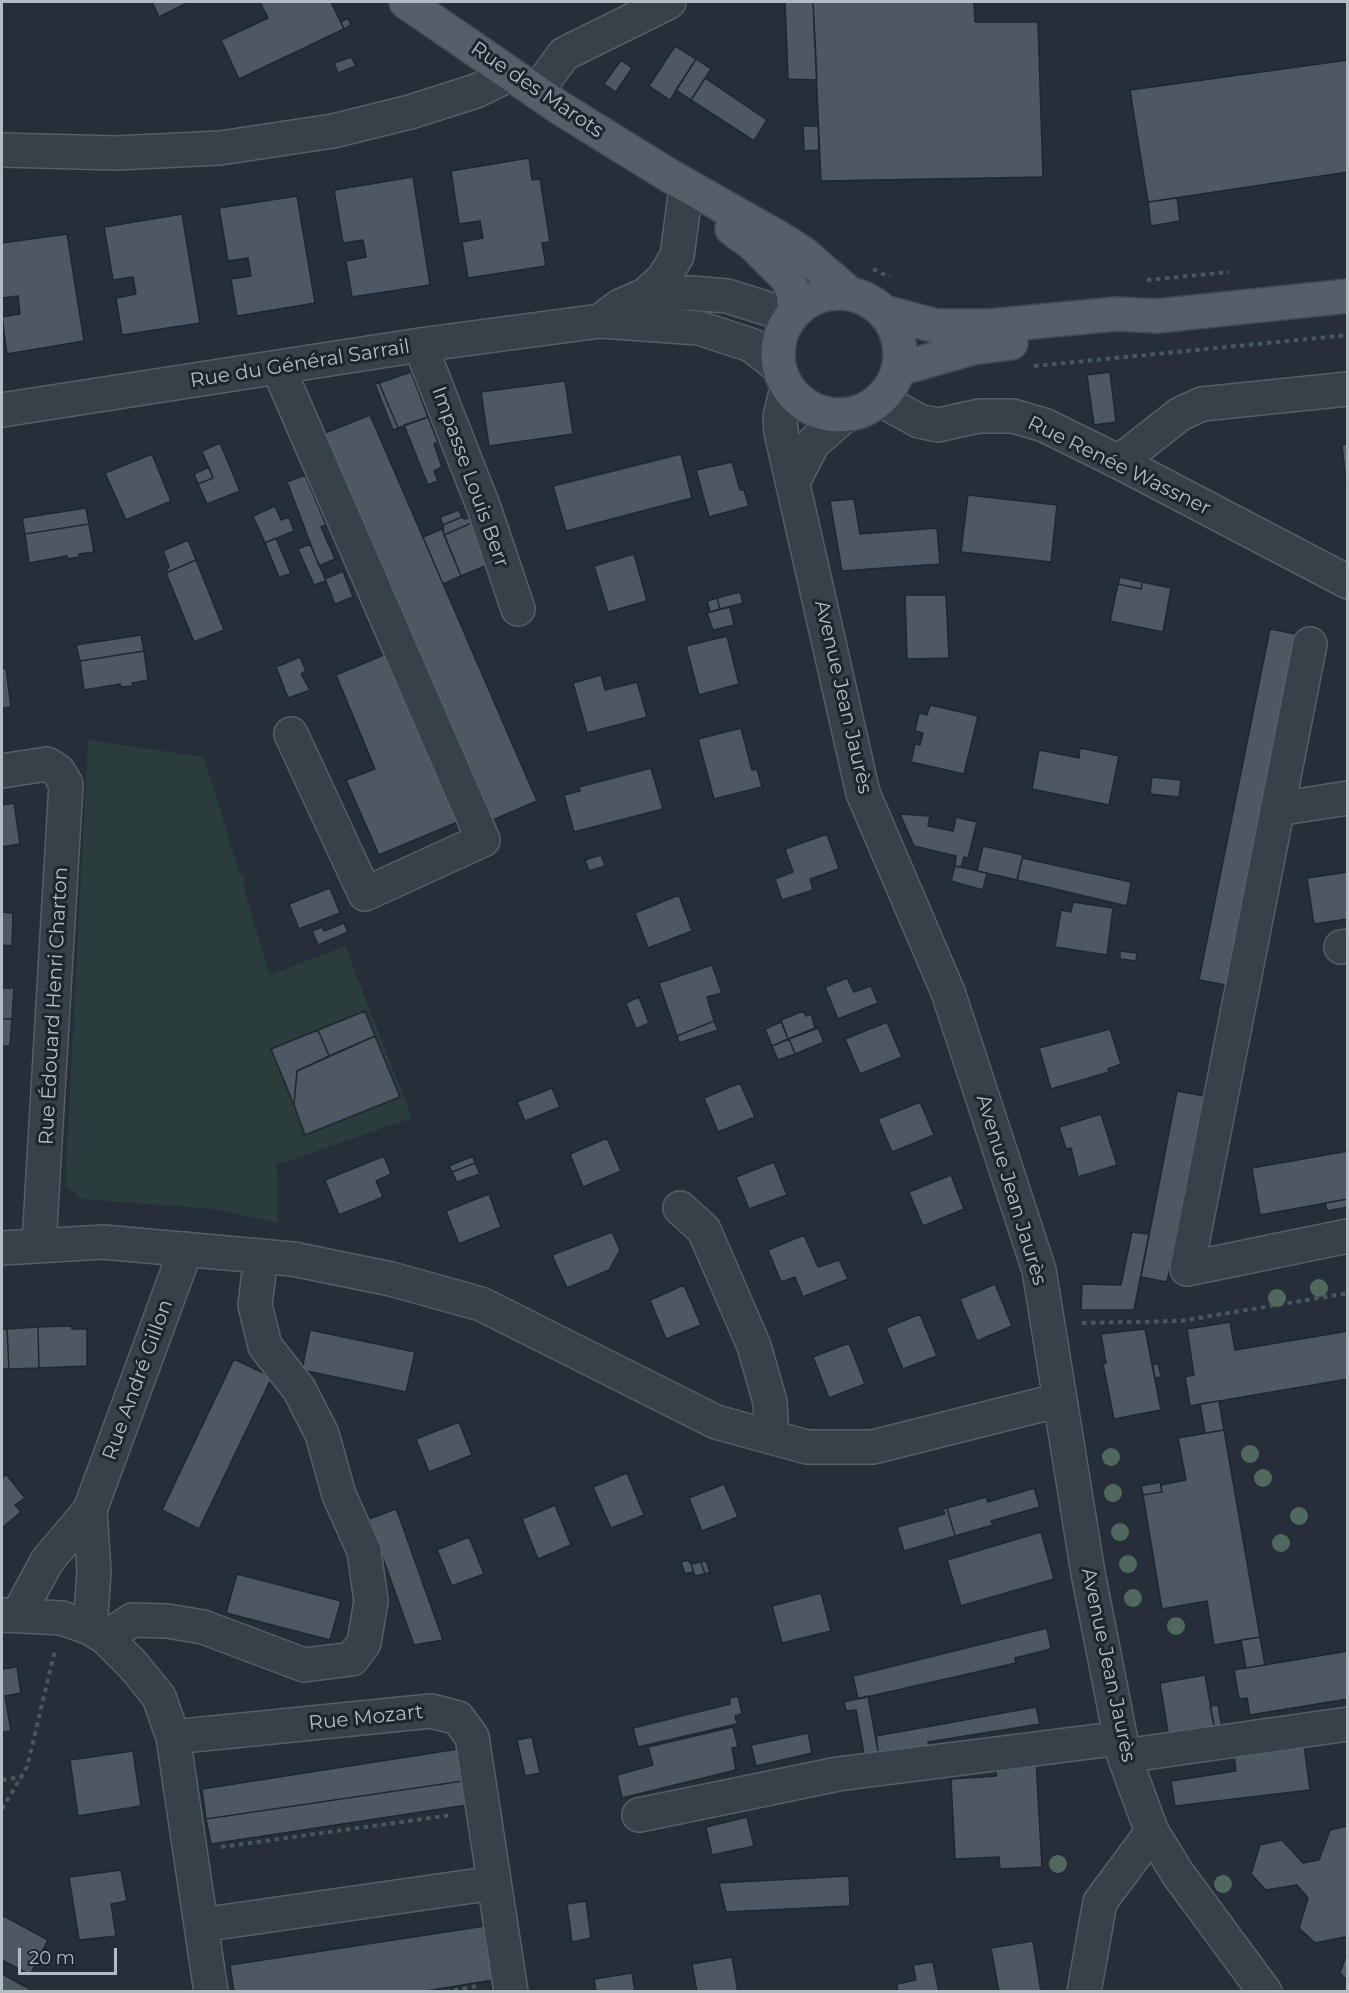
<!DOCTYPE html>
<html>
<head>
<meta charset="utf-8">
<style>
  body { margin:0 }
  #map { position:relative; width:1349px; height:1993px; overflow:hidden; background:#252e39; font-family:Montserrat,sans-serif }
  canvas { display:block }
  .frame { position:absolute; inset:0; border:3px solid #b4bbc5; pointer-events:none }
  .scale { position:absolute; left:18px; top:1948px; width:99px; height:27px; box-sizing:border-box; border:3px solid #b4bbc5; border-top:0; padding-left:8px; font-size:18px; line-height:21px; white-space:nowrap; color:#b4bbc5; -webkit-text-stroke:4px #1d252e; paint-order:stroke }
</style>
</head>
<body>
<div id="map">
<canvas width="1349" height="1993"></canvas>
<div class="frame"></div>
<div class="scale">20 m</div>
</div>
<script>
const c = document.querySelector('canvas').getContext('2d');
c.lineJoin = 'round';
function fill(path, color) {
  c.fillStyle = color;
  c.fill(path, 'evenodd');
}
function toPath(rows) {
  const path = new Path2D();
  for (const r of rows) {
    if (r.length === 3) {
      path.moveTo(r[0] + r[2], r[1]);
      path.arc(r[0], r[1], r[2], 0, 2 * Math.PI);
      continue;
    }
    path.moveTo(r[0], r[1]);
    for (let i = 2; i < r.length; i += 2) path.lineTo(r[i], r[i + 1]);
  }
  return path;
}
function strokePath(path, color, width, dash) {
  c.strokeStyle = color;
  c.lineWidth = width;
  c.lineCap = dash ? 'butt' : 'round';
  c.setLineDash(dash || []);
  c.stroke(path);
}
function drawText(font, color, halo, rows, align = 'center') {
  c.font = font + ' Montserrat,sans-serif';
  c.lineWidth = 6;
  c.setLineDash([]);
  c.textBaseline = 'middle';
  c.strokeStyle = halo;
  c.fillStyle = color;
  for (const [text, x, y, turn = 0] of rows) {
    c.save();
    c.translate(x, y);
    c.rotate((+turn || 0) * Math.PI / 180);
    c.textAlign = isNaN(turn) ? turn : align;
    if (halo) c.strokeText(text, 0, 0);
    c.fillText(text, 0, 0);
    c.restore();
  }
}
fill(toPath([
  [88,740,204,757,240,874,245,875,244,889,270,975,345,946,412,1118,277,1165,278,1223,213,1209,82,1199,65,1185]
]), '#2a3c3c');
const building = toPath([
  [152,2,189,2,159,17,152,2],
  [260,2,331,2,344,29,239,79,221,40,268,18,260,2],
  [785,2,813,2,817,80,788,79,785,2],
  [813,2,974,2,975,22,1038,22,1043,177,821,181,813,2],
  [348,18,351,25,344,29,341,22,348,18],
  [675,46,696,59,670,100,649,86,675,46],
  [351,57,356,66,338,73,334,63,351,57],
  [696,59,711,69,691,100,676,90,696,59],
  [621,60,632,68,616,92,604,84,621,60],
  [1348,60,1348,172,1148,202,1130,90,1348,60],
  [705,78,767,120,754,141,691,100,705,78],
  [803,126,818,126,819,150,804,151,803,126],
  [529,158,532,180,540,179,550,242,542,243,546,266,468,278,462,242,483,238,480,221,459,224,451,171,529,158],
  [413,177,430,285,352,297,346,261,366,257,363,240,343,243,334,190,413,177],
  [297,196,315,303,237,316,231,279,251,276,248,258,228,261,219,208,297,196],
  [1177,198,1180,221,1151,226,1148,202,1177,198],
  [182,214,200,323,122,335,116,298,136,294,133,277,113,280,104,227,182,214],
  [67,234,84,341,7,354,2,317,20,314,18,296,2,298,2,243,67,234],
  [411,372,428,417,398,428,379,383,411,372],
  [1110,372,1116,422,1094,425,1087,375,1110,372],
  [565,381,573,434,489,446,481,392,565,381],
  [379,383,398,428,393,430,375,384,379,383],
  [370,415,537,801,488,822,320,435,370,415],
  [428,417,438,442,434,444,442,467,434,471,438,481,428,485,404,425,428,417],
  [220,443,240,491,207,504,198,484,213,478,202,451,220,443],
  [1348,444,1348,501,1342,445,1348,444],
  [152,454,171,501,126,520,105,473,152,454],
  [681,454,692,498,566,531,553,486,681,454],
  [732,462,740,490,744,490,749,506,709,517,696,470,732,462],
  [209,467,213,478,198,484,194,474,209,467],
  [305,475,326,525,321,527,335,559,319,566,287,482,305,475],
  [968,495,1057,505,1051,562,961,552,968,495],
  [854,499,860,534,937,528,940,564,842,571,830,501,854,499],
  [275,506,281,520,289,517,294,531,265,543,253,516,275,506],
  [86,508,89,524,25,534,22,518,86,508],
  [459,510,462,517,443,525,440,517,459,510],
  [462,517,464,519,472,518,474,522,444,535,443,525,462,517],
  [474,522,490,564,461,576,444,535,474,522],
  [89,524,94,552,79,554,79,557,68,559,67,556,29,563,25,534,89,524],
  [442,529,461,576,443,584,423,537,442,529],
  [276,538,291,574,279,577,265,543,276,538],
  [188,540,196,560,166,573,169,566,163,551,188,540],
  [310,544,326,581,314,585,298,549,310,544],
  [634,554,647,601,608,612,594,566,634,554],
  [196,560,224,630,194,642,166,573,196,560],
  [343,571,353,597,335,604,325,579,343,571],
  [1120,577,1142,582,1141,589,1118,584,1120,577],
  [1142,582,1171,588,1163,632,1110,621,1118,584,1141,589,1142,582],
  [740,592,743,603,720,609,717,598,740,592],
  [905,595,946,595,949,658,907,659,905,595],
  [717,598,720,609,710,612,707,601,717,598],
  [730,607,734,625,713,630,707,613,730,607],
  [1270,629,1296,634,1226,985,1199,980,1270,629],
  [141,635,144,651,80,661,76,645,141,635],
  [727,636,739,684,699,695,686,646,727,636],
  [144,651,148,680,132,683,133,686,121,687,120,684,84,690,80,661,144,651],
  [393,651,460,821,379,855,346,780,375,769,336,675,393,651],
  [300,657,306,671,301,674,310,690,288,698,276,667,300,657],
  [6,668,11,707,2,708,2,669,6,668],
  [601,675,605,690,637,682,647,717,587,733,573,683,601,675],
  [930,705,978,716,964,774,911,762,915,744,920,745,923,733,915,731,919,713,927,715,930,705],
  [741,728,752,770,757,769,762,787,714,799,698,739,741,728],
  [1080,748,1119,756,1109,805,1032,789,1039,750,1079,758,1080,748],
  [651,768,663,809,574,832,564,795,580,791,579,787,651,768],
  [1152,777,1181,780,1179,797,1150,794,1152,777],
  [14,803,20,844,2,847,2,805,14,803],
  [900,814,930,816,928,826,953,831,956,817,977,822,968,858,964,857,961,867,955,866,956,856,914,846,900,814],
  [827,834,839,869,810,879,813,890,782,900,775,879,793,872,785,849,827,834],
  [983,846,1023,855,1017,880,977,871,983,846],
  [601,855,605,866,589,871,585,860,601,855],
  [1022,858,1131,882,1127,906,1017,880,1022,858],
  [955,866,987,873,983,890,951,881,955,866],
  [1348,872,1348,919,1314,924,1307,878,1348,872],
  [330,888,340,913,299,929,289,904,330,888],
  [679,895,692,931,648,948,635,913,679,895],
  [1073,902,1113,908,1107,955,1055,947,1061,910,1071,912,1073,902],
  [2,912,13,913,12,946,2,945,2,912],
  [344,923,348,932,318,945,312,931,322,927,324,931,344,923],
  [1120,951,1137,953,1136,961,1120,959,1120,951],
  [712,965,722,993,707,997,714,1021,677,1036,659,983,712,965],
  [847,978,854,992,871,986,878,1003,838,1019,825,987,847,978],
  [2,988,14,988,12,1019,2,1019,2,988],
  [639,997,649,1023,636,1029,626,1003,639,997],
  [365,1011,375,1036,329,1056,318,1030,365,1011],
  [803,1011,806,1016,811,1014,815,1028,788,1039,781,1020,803,1011],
  [2,1019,12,1019,10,1046,2,1046,2,1019],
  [714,1021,718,1030,679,1043,677,1036,714,1021],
  [781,1022,788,1039,772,1046,765,1029,781,1022],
  [887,1022,902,1057,860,1074,845,1039,887,1022],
  [818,1028,824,1042,795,1054,789,1039,818,1028],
  [1110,1029,1121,1064,1108,1069,1109,1072,1051,1089,1039,1048,1110,1029],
  [318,1030,329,1056,297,1071,294,1105,271,1049,318,1030],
  [375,1036,400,1097,305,1135,294,1105,297,1071,375,1036],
  [789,1039,795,1054,778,1060,772,1046,789,1039],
  [740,1083,755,1117,718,1132,704,1098,740,1083],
  [552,1088,560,1107,525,1121,517,1102,552,1088],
  [1177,1091,1204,1096,1167,1282,1141,1277,1177,1091],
  [920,1102,934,1135,892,1152,878,1119,920,1102],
  [1101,1114,1117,1165,1078,1177,1071,1148,1066,1149,1059,1127,1101,1114],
  [607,1138,621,1171,583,1187,570,1154,607,1138],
  [1348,1151,1348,1199,1260,1215,1252,1168,1348,1151],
  [384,1156,391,1174,376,1181,383,1197,339,1215,325,1180,384,1156],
  [473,1156,475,1163,452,1172,449,1166,473,1156],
  [774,1162,787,1195,749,1209,736,1177,774,1162],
  [475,1163,480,1174,457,1182,452,1172,475,1163],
  [951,1175,964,1209,923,1226,909,1192,951,1175],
  [489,1194,501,1227,459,1244,446,1211,489,1194],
  [1348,1199,1348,1207,1327,1211,1325,1203,1348,1199],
  [612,1232,620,1250,609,1270,567,1288,552,1255,612,1232],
  [1132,1232,1149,1234,1134,1310,1081,1310,1082,1284,1121,1285,1132,1232],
  [804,1235,818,1267,839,1260,848,1279,803,1297,795,1277,781,1282,768,1250,804,1235],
  [995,1284,1012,1326,977,1341,960,1299,995,1284],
  [684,1285,701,1325,666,1339,650,1300,684,1285],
  [920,1314,937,1356,903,1369,886,1328,920,1314],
  [1230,1322,1235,1350,1348,1331,1348,1379,1190,1406,1185,1377,1194,1375,1187,1329,1230,1322],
  [71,1326,72,1329,87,1329,87,1366,39,1368,38,1327,71,1326],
  [38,1327,39,1368,9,1369,7,1329,38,1327],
  [2,1329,7,1329,9,1369,2,1369,2,1329],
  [1145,1329,1161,1410,1114,1419,1103,1364,1106,1363,1101,1334,1145,1329],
  [310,1330,415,1352,406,1392,302,1370,310,1330],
  [849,1343,865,1384,829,1398,813,1357,849,1343],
  [234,1359,272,1377,199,1529,162,1510,234,1359],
  [1158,1363,1161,1377,1155,1378,1153,1365,1158,1363],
  [1219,1401,1224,1430,1205,1433,1200,1404,1219,1401],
  [459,1422,472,1455,429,1472,416,1439,459,1422],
  [1224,1430,1260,1637,1214,1645,1207,1601,1162,1609,1143,1495,1162,1492,1161,1485,1186,1480,1178,1438,1224,1430],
  [627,1473,644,1515,611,1528,593,1487,627,1473],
  [6,1474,25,1498,15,1505,21,1512,2,1528,2,1478,6,1474],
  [1160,1482,1162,1492,1143,1495,1141,1486,1160,1482],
  [724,1484,738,1517,702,1531,689,1498,724,1484],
  [1034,1488,1040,1507,991,1521,993,1525,955,1536,947,1508,986,1497,988,1502,1034,1488],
  [555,1505,571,1545,538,1559,522,1519,555,1505],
  [947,1508,955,1536,904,1551,897,1527,945,1514,943,1509,947,1508],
  [396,1509,400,1519,443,1640,414,1645,369,1519,396,1509],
  [1041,1532,1054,1579,961,1606,947,1560,1041,1532],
  [469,1537,484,1574,452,1586,437,1550,469,1537],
  [688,1560,691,1564,695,1576,692,1572,685,1574,681,1562,688,1560],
  [706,1561,710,1572,705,1574,701,1562,706,1561],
  [701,1562,705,1574,695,1576,691,1564,701,1562],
  [237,1574,341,1601,330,1640,226,1613,237,1574],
  [821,1593,831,1631,782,1643,772,1606,821,1593],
  [1047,1628,1051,1649,1015,1658,1016,1663,858,1699,853,1676,1047,1628],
  [1260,1637,1265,1665,1246,1668,1241,1640,1260,1637],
  [1348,1651,1348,1699,1250,1715,1247,1698,1239,1699,1234,1670,1348,1651],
  [17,1667,21,1693,5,1696,11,1731,2,1732,2,1669,17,1667],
  [1205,1675,1215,1731,1169,1738,1160,1683,1205,1675],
  [738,1696,742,1714,735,1716,737,1724,638,1747,633,1728,730,1704,730,1698,738,1696],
  [868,1696,879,1757,865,1759,856,1710,846,1711,844,1702,868,1696],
  [1218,1705,1222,1729,1215,1731,1210,1706,1218,1705],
  [1036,1707,1040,1724,928,1742,929,1749,879,1757,876,1736,1036,1707],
  [733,1727,738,1747,732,1748,736,1770,622,1798,617,1775,653,1765,648,1747,733,1727],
  [808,1733,812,1753,756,1766,751,1745,808,1733],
  [532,1737,540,1773,525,1776,517,1740,532,1737],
  [1304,1746,1310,1790,1175,1806,1171,1781,1236,1771,1234,1756,1304,1746],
  [458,1749,463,1781,206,1819,202,1789,458,1749],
  [133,1751,141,1806,78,1816,70,1760,133,1751],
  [1036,1760,1042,1867,1000,1869,999,1857,955,1859,951,1779,996,1776,996,1762,1036,1760],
  [463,1781,467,1805,211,1844,206,1819,463,1781],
  [747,1817,754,1846,712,1855,706,1827,747,1817],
  [1348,1826,1348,1940,1345,1937,1315,1943,1299,1928,1308,1898,1297,1885,1266,1890,1251,1874,1260,1845,1282,1840,1303,1863,1319,1860,1330,1830,1348,1826],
  [121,1870,127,1901,111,1904,116,1936,79,1940,69,1877,121,1870],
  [849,1876,850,1906,726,1912,719,1883,849,1876],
  [586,1901,591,1938,572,1942,567,1904,586,1901],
  [2,1915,48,1940,30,1975,2,1960,2,1915],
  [485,1926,493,1980,420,1992,234,1992,230,1965,485,1926],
  [1033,1941,1041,1992,999,1992,991,1948,1033,1941],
  [1348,1950,1348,1981,1340,1973,1348,1950],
  [732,1957,738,1992,697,1992,692,1964,732,1957],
  [933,1962,939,1992,898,1992,897,1984,916,1980,913,1965,933,1962],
  [632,1973,635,1992,596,1992,594,1979,632,1973],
  [2,1974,35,1992,2,1992,2,1974]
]);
fill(building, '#4e5864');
strokePath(building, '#1f2730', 1.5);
const minor = toPath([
  [537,91,564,54,669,2],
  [2,150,117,153,220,148,333,131,410,112,476,91,511,74],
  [645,295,663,279,677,256,685,196],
  [600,321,620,306,645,295,691,293,727,296,791,316],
  [420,345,484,508,518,609],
  [280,368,283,379,483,840,365,894,291,734],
  [787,388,780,417,781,432,863,793,948,992,1039,1270,1088,1573,1124,1756,1152,1832,1178,1874,1265,1992],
  [881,400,919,421,938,425,979,416,1013,416,1044,425,1119,462,1348,582],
  [2,410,420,345,600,321,699,328,751,345,778,366],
  [1119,462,1180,414,1202,404,1348,389],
  [794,480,813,443,844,416],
  [1310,644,1187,1269,1348,1236],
  [2,771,47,764,58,771,66,784,39,1244],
  [1277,809,1348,798],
  [1341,947,1348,946],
  [680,1208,704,1230,754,1346,770,1402,772,1437],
  [2,1248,103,1242,293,1259,391,1279,481,1304,716,1422,807,1447,873,1447,1060,1400],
  [90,1510,94,1571,90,1628],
  [2,1615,62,1618,90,1628,106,1638,133,1665,159,1697,173,1737,211,1992],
  [18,1615,47,1561,90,1510,186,1249],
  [106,1638,132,1620,167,1621,203,1627,304,1665,352,1659,364,1643,371,1601,364,1551,339,1495,322,1434,299,1389,265,1346,255,1305,261,1256],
  [173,1737,431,1711,458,1718,472,1737,511,1992],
  [1124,1756,1348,1724],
  [639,1815,838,1774,1105,1740,1120,1735],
  [201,1925,494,1883],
  [1084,1992,1100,1902,1152,1832]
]);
const major = toPath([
  [406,2,560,108,670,176,779,238,804,254,849,293],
  [732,229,754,245,788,279,793,292,795,311],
  [839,354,61],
  [884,312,936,326,989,326,1116,314,1157,316,1348,296],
  [899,369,973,348,1011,343]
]);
strokePath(minor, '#565e67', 36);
strokePath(major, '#414952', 36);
strokePath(toPath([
  [873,269,890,277],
  [1147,280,1229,272],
  [1034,366,1348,335],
  [1082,1323,1181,1321,1348,1293],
  [2,1780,21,1777],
  [2,1809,27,1767,55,1650],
  [221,1847,452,1815],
  [445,1992,477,1986]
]), '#48595b', 4, [4.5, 4.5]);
strokePath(minor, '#384049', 33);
strokePath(major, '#565f69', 33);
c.fillStyle = '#50685e';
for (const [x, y] of [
  [1319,1288],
  [1277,1298],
  [1250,1454],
  [1111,1457],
  [1263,1478],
  [1113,1493],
  [1299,1516],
  [1120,1532],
  [1281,1543],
  [1128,1564],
  [1133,1598],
  [1176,1626],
  [1058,1864],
  [1223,1884]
]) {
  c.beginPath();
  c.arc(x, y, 9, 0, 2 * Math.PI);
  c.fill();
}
drawText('20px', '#b4bbc5', '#1d252e', [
  ["Rue des Marots",537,90,34],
  ["Rue du Général Sarrail",300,364,-9],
  ["Rue Renée Wassner",1119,466,26],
  ["Impasse Louis Berr",470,477,70],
  ["Avenue Jean Jaurès",843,697,77],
  ["Rue Édouard Henri Charton",54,1006,-87],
  ["Avenue Jean Jaurès",1011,1190,73],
  ["Rue André Gillon",138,1380,-70],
  ["Avenue Jean Jaurès",1108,1665,78],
  ["Rue Mozart",366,1718,-6]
]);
</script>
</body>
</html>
